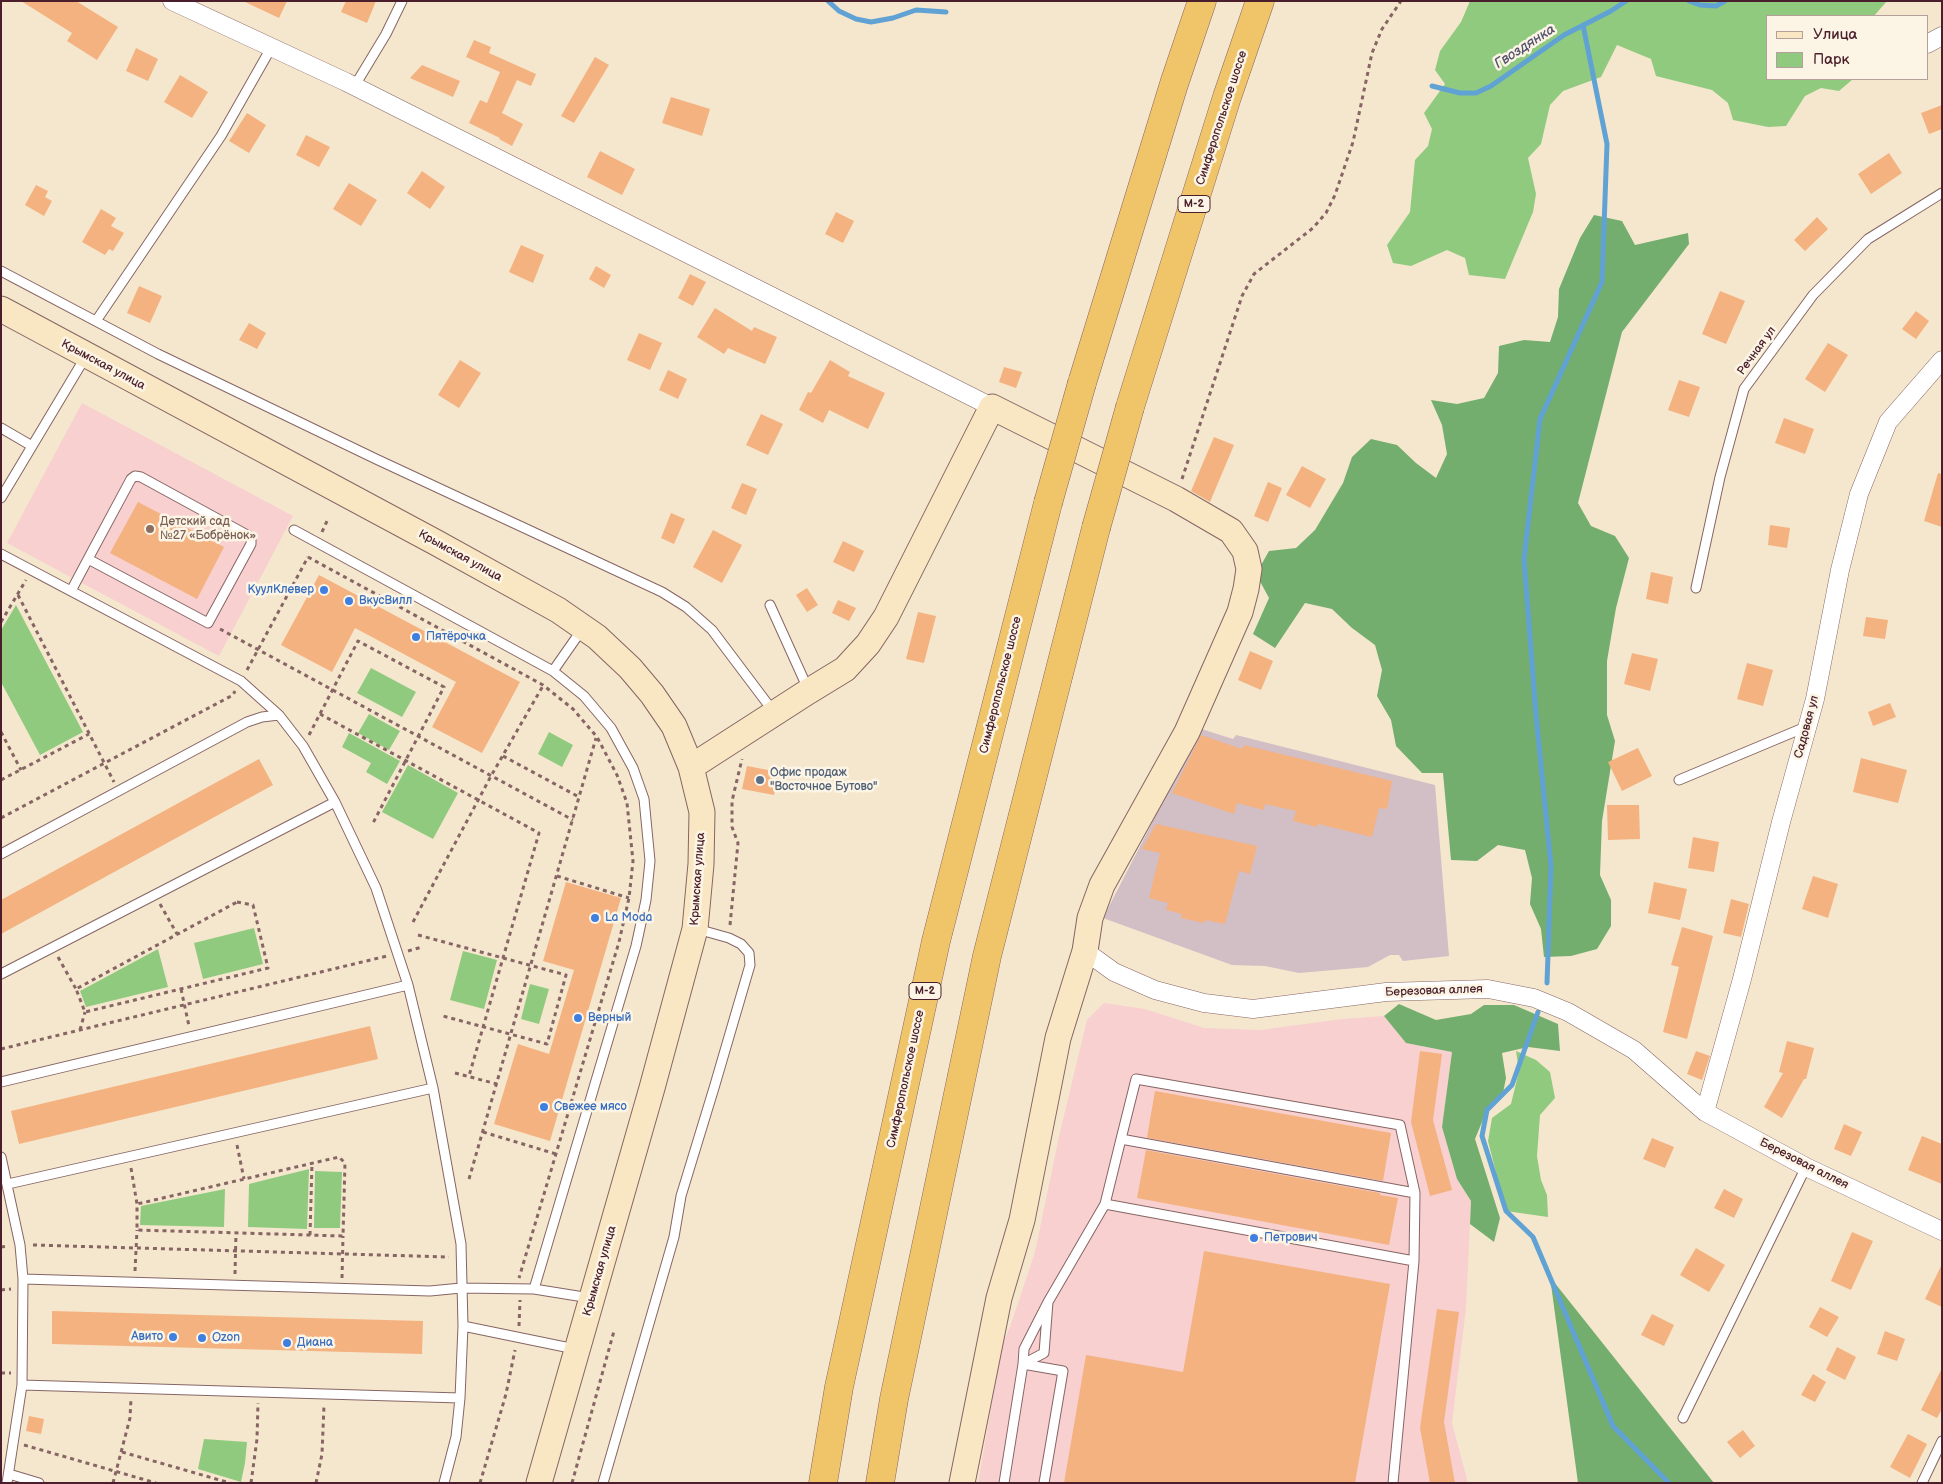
<!DOCTYPE html>
<html>
<head>
<meta charset="utf-8">
<style>
  body { margin:0 }
  #map { position:relative; width:1943px; height:1484px; overflow:hidden; background:#f5e7cd; font-family:"Balsamiq Sans",sans-serif }
  canvas { display:block }
  .frame { position:absolute; inset:0; border:2px solid #4a1f2b; pointer-events:none }
  .legend { position:absolute; left:1766px; top:15px; width:162px; height:65px; box-sizing:border-box; background:#fcf5e5; border:1px solid #b59f9b; margin:0; padding:6px 9px; list-style:none; font-size:15px; color:#4a1f2b }
  .legend li { display:flex; align-items:center; gap:10px; height:25px }
  .legend b { width:25px; border:1px solid #b59f9b }
</style>
</head>
<body>
<div id="map">
<canvas width="1943" height="1484"></canvas>
<div class="frame"></div>
<ul class="legend">
<li><b style="height:6px;background:#f9e7c3"></b>Улица</li>
<li><b style="height:14px;background:#90ca7f"></b>Парк</li>
</ul>
</div>
<script>
const c = document.querySelector('canvas').getContext('2d');
c.lineJoin = 'round';
function fill(path, color) {
  c.fillStyle = color;
  c.fill(path, 'evenodd');
}
function toPath(rows) {
  const path = new Path2D();
  for (const r of rows) {
    path.moveTo(r[0], r[1]);
    for (let i = 2; i < r.length; i += 2) path.lineTo(r[i], r[i + 1]);
  }
  return path;
}
function strokePath(path, color, width, dash) {
  c.strokeStyle = color;
  c.lineWidth = width;
  c.lineCap = dash ? 'butt' : 'round';
  c.setLineDash(dash || []);
  c.stroke(path);
}
function drawText(font, color, halo, rows, align = 'center') {
  c.font = font + ' "Balsamiq Sans",sans-serif';
  c.lineWidth = 5;
  c.setLineDash([]);
  c.textBaseline = 'middle';
  c.strokeStyle = halo;
  c.fillStyle = color;
  for (const [text, x, y, turn = 0] of rows) {
    c.save();
    c.translate(x, y);
    c.rotate((+turn || 0) * Math.PI / 180);
    c.textAlign = isNaN(turn) ? turn : align;
    if (halo) c.strokeText(text, 0, 0);
    c.fillText(text, 0, 0);
    c.restore();
  }
}
fill(toPath([
  [82,403,293,516,219,656,7,543],
  [1104,1003,1145,1009,1204,1028,1260,1030,1342,1019,1384,1016,1406,1043,1452,1052,1442,1127,1457,1179,1471,1201,1466,1308,1452,1423,1468,1483,978,1483,1002,1345,1010,1327,1035,1252,1060,1132,1087,1020]
]), '#f7d0cf');
fill(toPath([
  [1195,727,1233,739,1236,735,1435,785,1449,956,1403,961,1399,955,1390,955,1368,967,1299,973,1265,966,1232,965,1103,918,1151,825]
]), '#d2bec5');
fill(toPath([
  [1470,1,1887,1,1874,16,1767,16,1767,79,1853,79,1839,91,1821,88,1805,96,1786,126,1768,127,1733,120,1728,103,1712,90,1656,76,1651,59,1617,45,1601,77,1563,91,1550,105,1541,144,1528,158,1536,194,1533,212,1505,279,1469,275,1465,258,1447,250,1411,266,1393,263,1387,245,1410,212,1415,160,1428,146,1432,129,1424,113,1445,84,1435,70,1440,51,1461,22],
  [16,605,83,732,40,755,1,682,1,630],
  [371,668,416,692,402,717,357,693],
  [369,714,400,731,389,750,358,733],
  [549,732,573,745,562,767,538,754],
  [349,733,400,761,387,784,366,772,371,763,342,747],
  [408,765,458,793,433,839,382,812],
  [254,928,263,964,203,979,194,943],
  [158,949,168,987,86,1007,80,991],
  [463,951,497,960,484,1009,450,1000],
  [530,984,549,989,539,1024,521,1019],
  [1516,1051,1536,1060,1550,1072,1555,1098,1540,1115,1537,1156,1541,1180,1547,1195,1548,1217,1506,1211,1488,1141,1492,1118,1511,1104,1519,1071],
  [309,1169,307,1229,248,1227,249,1184],
  [315,1171,342,1172,340,1228,314,1228],
  [225,1189,224,1227,140,1225,141,1206],
  [204,1439,247,1442,245,1463,241,1482,198,1469]
]), '#90ca7f');
fill(toPath([
  [1594,215,1622,221,1635,245,1688,233,1689,244,1622,332,1578,503,1591,526,1615,536,1629,558,1616,608,1607,661,1607,715,1615,741,1602,821,1600,875,1611,900,1611,926,1597,949,1571,956,1544,957,1541,929,1530,904,1532,878,1525,850,1498,845,1477,861,1451,860,1443,773,1422,773,1396,746,1391,720,1377,696,1382,670,1375,645,1352,628,1332,609,1305,603,1275,648,1253,634,1269,598,1256,574,1269,551,1296,548,1315,530,1343,483,1352,457,1371,439,1397,445,1416,463,1436,478,1447,454,1442,425,1431,400,1457,404,1484,398,1498,373,1499,346,1524,340,1550,342,1558,317,1559,289,1580,238],
  [1399,1004,1436,1020,1471,1014,1484,1005,1514,1005,1558,1024,1560,1051,1528,1047,1502,1053,1506,1078,1502,1098,1487,1110,1475,1139,1500,1218,1494,1242,1470,1224,1471,1201,1457,1179,1442,1127,1452,1052,1406,1043,1384,1016],
  [1550,1277,1714,1483,1578,1483]
]), '#74ae6e');
strokePath(toPath([
  [828,1,839,11,856,19,871,22,893,18,916,10,946,12],
  [1689,1,1700,5,1716,6,1725,1],
  [1432,86,1460,93,1476,93,1491,86,1564,35,1611,11,1626,1],
  [1547,983,1551,866,1536,715,1524,559,1540,419,1602,282,1607,144,1583,25],
  [1538,1012,1512,1085,1487,1110,1482,1136,1506,1211,1533,1237,1613,1426,1669,1483]
]), '#61a2d4', 5);
fill(toPath([
  [21,1,76,1,118,27,97,60,67,41,72,33],
  [243,1,287,1,279,18],
  [346,1,376,1,367,23,341,12],
  [474,40,491,47,489,53,536,74,531,86,517,80,502,113,523,124,512,146,499,139,500,138,469,123,480,100,487,103,500,72,466,57],
  [136,48,158,59,148,81,126,71],
  [595,57,609,65,574,123,561,116],
  [422,65,460,81,453,97,410,78],
  [180,75,208,92,192,118,164,102],
  [671,97,710,109,702,136,662,123],
  [1942,105,1942,129,1929,134,1921,113],
  [247,113,266,125,249,153,229,141],
  [306,135,330,147,319,167,296,155],
  [600,151,635,169,622,195,587,177],
  [1889,153,1902,173,1871,194,1858,174],
  [422,171,445,187,430,209,407,193],
  [349,183,377,200,361,226,333,209],
  [36,185,48,191,45,197,52,201,44,216,25,205],
  [101,209,116,218,111,226,124,233,113,251,109,249,105,255,82,242],
  [836,212,854,221,843,243,825,234],
  [1817,217,1828,229,1805,251,1794,240],
  [521,245,544,255,533,283,509,272],
  [596,266,611,275,604,288,589,279],
  [690,274,706,282,693,306,678,298],
  [139,286,162,296,150,323,127,313],
  [1720,291,1745,301,1726,344,1702,334],
  [715,308,752,331,754,327,777,337,765,364,728,348,724,354,697,337],
  [1916,311,1929,321,1916,339,1902,329],
  [249,323,266,333,257,349,239,340],
  [639,333,662,343,650,370,627,360],
  [1828,343,1848,355,1825,392,1805,379],
  [460,360,481,373,459,408,438,395],
  [830,360,850,372,848,376,885,393,868,429,829,410,823,423,799,410,808,392,811,393],
  [1004,367,1022,372,1016,388,999,382],
  [668,370,687,379,678,399,659,390],
  [1679,380,1700,387,1689,417,1668,410],
  [761,414,783,424,768,455,746,445],
  [1784,418,1814,429,1805,454,1775,443],
  [1214,437,1234,445,1210,502,1191,491],
  [1302,466,1326,479,1310,508,1286,495],
  [1938,473,1942,474,1942,527,1924,521],
  [1268,482,1282,488,1268,522,1254,516],
  [742,483,757,489,746,515,731,508],
  [138,502,224,547,197,599,110,553],
  [671,513,685,519,674,544,661,538],
  [1770,525,1790,528,1787,548,1768,545],
  [713,530,742,545,722,583,693,567],
  [843,541,864,551,854,572,833,562],
  [1651,572,1673,577,1668,604,1646,599],
  [319,575,520,682,482,753,432,727,456,682,355,628,332,672,281,645],
  [807,588,818,605,807,612,796,595],
  [838,600,856,608,849,621,832,613],
  [918,612,936,616,924,663,906,659],
  [1866,617,1888,620,1885,639,1863,636],
  [1250,651,1273,661,1261,690,1238,680],
  [1632,653,1658,659,1650,691,1624,684],
  [1747,663,1773,670,1763,706,1737,699],
  [1890,703,1896,717,1873,726,1868,712],
  [1201,735,1242,749,1244,745,1392,781,1387,809,1379,808,1372,837,1318,824,1317,827,1293,821,1296,811,1265,804,1264,810,1237,803,1234,814,1172,793],
  [1638,748,1652,776,1622,791,1608,762],
  [1861,758,1907,770,1898,803,1853,792],
  [259,759,273,785,1,934,1,900],
  [747,766,779,772,774,795,742,789],
  [1607,805,1639,805,1640,839,1608,840],
  [1156,824,1257,846,1250,874,1239,871,1225,924,1205,920,1204,923,1181,918,1182,914,1166,910,1168,903,1149,898,1160,853,1142,849],
  [1693,837,1719,842,1714,872,1688,868],
  [1813,876,1838,884,1828,918,1802,909],
  [566,882,621,898,550,1141,494,1124,518,1044,549,1054,574,970,543,961],
  [1654,882,1687,889,1680,920,1648,913],
  [1731,899,1749,904,1741,937,1723,933],
  [1682,927,1713,936,1687,1039,1663,1032,1679,967,1671,965],
  [370,1026,378,1059,19,1144,11,1111],
  [1787,1041,1814,1048,1806,1079,1804,1079,1782,1118,1764,1107,1783,1073,1779,1072],
  [1420,1051,1442,1054,1433,1120,1452,1190,1430,1196,1411,1122],
  [1696,1051,1710,1056,1702,1080,1687,1074],
  [1155,1091,1391,1133,1383,1181,1148,1138,1147,1137],
  [1844,1124,1862,1132,1851,1156,1834,1149],
  [1922,1136,1942,1144,1942,1184,1908,1170],
  [1652,1138,1674,1147,1665,1168,1643,1159],
  [1146,1150,1380,1193,1380,1195,1398,1198,1389,1245,1137,1198],
  [1724,1189,1743,1199,1734,1218,1714,1208],
  [1852,1232,1873,1241,1851,1290,1831,1281],
  [1696,1248,1725,1265,1709,1292,1680,1275],
  [1204,1251,1390,1284,1355,1483,1064,1483,1086,1355,1183,1372],
  [1942,1264,1942,1307,1925,1299],
  [1820,1307,1839,1317,1827,1337,1809,1327],
  [1437,1309,1459,1312,1444,1422,1455,1483,1430,1483,1420,1428],
  [52,1311,423,1321,422,1354,52,1344],
  [1652,1314,1674,1325,1664,1346,1641,1335],
  [1885,1331,1905,1339,1897,1361,1877,1354],
  [1837,1347,1856,1357,1845,1380,1826,1370],
  [1942,1368,1942,1409,1937,1418,1921,1410],
  [1813,1374,1826,1382,1815,1402,1801,1395],
  [29,1416,44,1419,41,1434,26,1431],
  [1743,1430,1755,1446,1740,1458,1727,1442],
  [1908,1434,1927,1444,1910,1478,1890,1467]
]), '#f4b280');
const lane = toPath([
  [354,87,386,34,402,1],
  [1,271,158,354,376,459,662,592,686,607,712,630,773,711],
  [96,321,221,136,271,48],
  [1,428,32,446],
  [1,498,86,356],
  [294,530,553,671,584,696,611,728,633,768,644,799,650,861,646,900,636,946,534,1289],
  [1,554,241,681,279,715,303,746,335,802,376,888,408,985,433,1088,461,1244,463,1326,575,1349],
  [1696,588,1720,477,1744,389,1813,295,1868,239,1942,193],
  [71,591,88,559,131,479,135,476,141,477,249,536,251,540,251,544,208,623,88,559],
  [770,605,808,689],
  [553,671,583,628],
  [1679,780,1808,726],
  [1,854,247,722,262,717,279,715],
  [1,974,335,802],
  [1,1082,408,985],
  [1121,1139,1136,1079,1400,1125,1415,1193],
  [1,1157,20,1245,23,1279,22,1385,7,1483],
  [8,1184,433,1088],
  [1105,1204,1121,1139,1415,1193,1414,1261],
  [23,1279,430,1291,461,1288,534,1289,590,1298],
  [1048,1302,1105,1204,1414,1261,1393,1483],
  [1048,1302,1044,1353,1023,1364,1024,1349,1048,1302],
  [22,1385,460,1398],
  [1683,1418,1806,1167],
  [9,1474,39,1483],
  [444,1483,456,1437,460,1398,463,1326],
  [603,1483,674,1237,681,1196,714,1088,750,965,749,953,741,944,729,938,697,929],
  [1004,1483,1023,1364,1063,1371,1044,1483],
  [1922,1483,1942,1441]
]);
const street = toPath([
  [172,1,346,82,992,407],
  [1927,44,1942,36],
  [1085,951,1114,972,1155,990,1204,1003,1253,1009,1386,992,1488,989,1534,998,1568,1012,1634,1050,1705,1112,1806,1167,1942,1231],
  [1705,1112,1742,979,1781,822,1815,699,1840,570,1859,494,1888,422,1942,360]
]);
const secondary = toPath([
  [1,309,435,542,558,610,597,637,630,668,652,694,674,726,691,767,702,812,701,864,695,929,652,1088,539,1483],
  [691,767,809,691,845,669,868,644,886,617,992,407,1176,499,1231,531,1245,551,1249,569,1246,589,1240,612,1187,732,1102,885,1090,918,1085,951,1058,1038,1022,1220,999,1298,962,1483]
]);
const highway = toPath([
  [1082,383,1174,84,1202,1],
  [1130,407,1227,97,1260,1],
  [823,1483,839,1387,936,941,1048,503],
  [880,1483,894,1399,987,956,1096,528]
]);
strokePath(lane, '#866564', 11);
strokePath(street, '#866564', 19);
strokePath(secondary, '#866564', 27);
strokePath(highway, '#866564', 29);
strokePath(toPath([
  [1182,479,1242,296,1254,274,1313,228,1326,213,1335,195,1353,142,1372,53,1382,29,1401,1],
  [322,532,327,521],
  [308,557,543,685,573,709,597,737,617,775,627,803,633,861,629,898,619,942,519,1278],
  [18,595,114,782],
  [1,622,26,580],
  [220,629,573,820],
  [247,670,308,557],
  [320,714,539,833,469,1076],
  [1,732,21,770],
  [309,735,358,641,444,687,372,825],
  [503,756,579,797],
  [1,780,89,734],
  [1,818,233,695,235,691],
  [557,876,629,898],
  [237,902,253,905,268,968,85,1012,76,989,237,902],
  [160,904,177,934],
  [413,922,491,776,544,684],
  [730,925,738,843,732,827,732,801,742,759],
  [418,935,566,975,547,1044,443,1016],
  [408,951,422,947],
  [58,957,76,989],
  [181,989,189,1026],
  [80,1030,85,1012],
  [1,1049,387,956],
  [455,1073,497,1084],
  [483,1132,556,1154],
  [237,1145,244,1179],
  [131,1168,137,1204,137,1230,343,1236,345,1163,339,1157,137,1204],
  [469,1179,596,738],
  [310,1235,312,1163],
  [33,1245,449,1257],
  [1,1247,9,1246],
  [135,1271,137,1230],
  [235,1274,236,1233],
  [342,1278,343,1236],
  [1,1290,11,1289],
  [519,1326,520,1300],
  [1,1373,11,1373],
  [24,1445,156,1483],
  [122,1452,230,1483],
  [113,1483,130,1418,131,1399],
  [251,1483,257,1439,258,1403],
  [316,1483,322,1454,324,1405],
  [480,1483,506,1394,515,1350],
  [572,1483,614,1331]
]), '#866564', 3, [4, 4]);
strokePath(lane, '#fff', 9);
strokePath(street, '#fff', 18);
strokePath(secondary, '#f9e7c3', 25);
strokePath(highway, '#f0c469', 28);
const highwayBridge = toPath([
  [1048,503,1082,383],
  [1096,528,1130,407]
]);
strokePath(highwayBridge, '#866564', 29, []);
strokePath(highwayBridge, '#f0c469', 28);
for (const [x, y, r, color] of [
  [150,529,5,"#8d6e63"],
  [324,590,5,"#3f7fe0"],
  [349,601,5,"#3f7fe0"],
  [416,637,5,"#3f7fe0"],
  [760,780,5,"#5c6f8a"],
  [595,918,5,"#3f7fe0"],
  [578,1018,5,"#3f7fe0"],
  [544,1107,5,"#3f7fe0"],
  [1254,1238,5,"#3f7fe0"],
  [173,1337,5,"#3f7fe0"],
  [202,1338,5,"#3f7fe0"],
  [287,1343,5,"#3f7fe0"]
]) {
  const dot = new Path2D();
  dot.arc(x, y, r, 0, 2 * Math.PI);
  c.fillStyle = color;
  c.fill(dot);
  strokePath(dot, '#fcf5e5', 2);
}
for (const [x, y, w] of [
  [1194,204,32],
  [925,991,32]
]) {
  const box = new Path2D();
  box.roundRect(x - w / 2, y - 8.5, w, 17, 4);
  c.fillStyle = '#fcf5e5';
  c.fill(box);
  strokePath(box, '#4a1f2b', 1);
}
drawText('bold 11px', '#4a1f2b', null, [
  ["М-2",1194,204],
  ["М-2",925,991]
]);
drawText('12px', '#4a1f2b', '#fcf5e5', [
  ["Симферопольское шоссе",1222,118,-72],
  ["Речная ул",1757,351,-54],
  ["Крымская улица",103,365,28],
  ["Крымская улица",460,556,29],
  ["Симферопольское шоссе",1001,685,-76],
  ["Садовая ул",1807,727,-75],
  ["Крымская улица",698,879,-86],
  ["Березовая аллея",1434,991,-2],
  ["Симферопольское шоссе",906,1079,-78],
  ["Березовая аллея",1804,1164,27],
  ["Крымская улица",600,1271,-74]
]);
drawText('12px', '#785e54', '#fcf5e5', [
  ["Детский сад",160,522],
  ["№27 «Бобрёнок»",160,536]
], 'left');
drawText('12px', '#366cbe', '#fcf5e5', [
  ["КуулКлевер",314,590,"right"],
  ["ВкусВилл",359,601],
  ["Пятёрочка",426,637],
  ["La Moda",605,918],
  ["Верный",588,1018],
  ["Свежее мясо",554,1107],
  ["Петрович",1264,1238],
  ["Авито",163,1337,"right"],
  ["Ozon",212,1338],
  ["Диана",297,1343]
], 'left');
drawText('12px', '#4e5e75', '#fcf5e5', [
  ["Офис продаж",770,773],
  ["\"Восточное Бутово\"",770,787]
], 'left');
drawText('italic 14px', '#53536f', '#fcf5e5', [
  ["Гвоздянка",1525,47,-33]
]);
</script>
</body>
</html>
